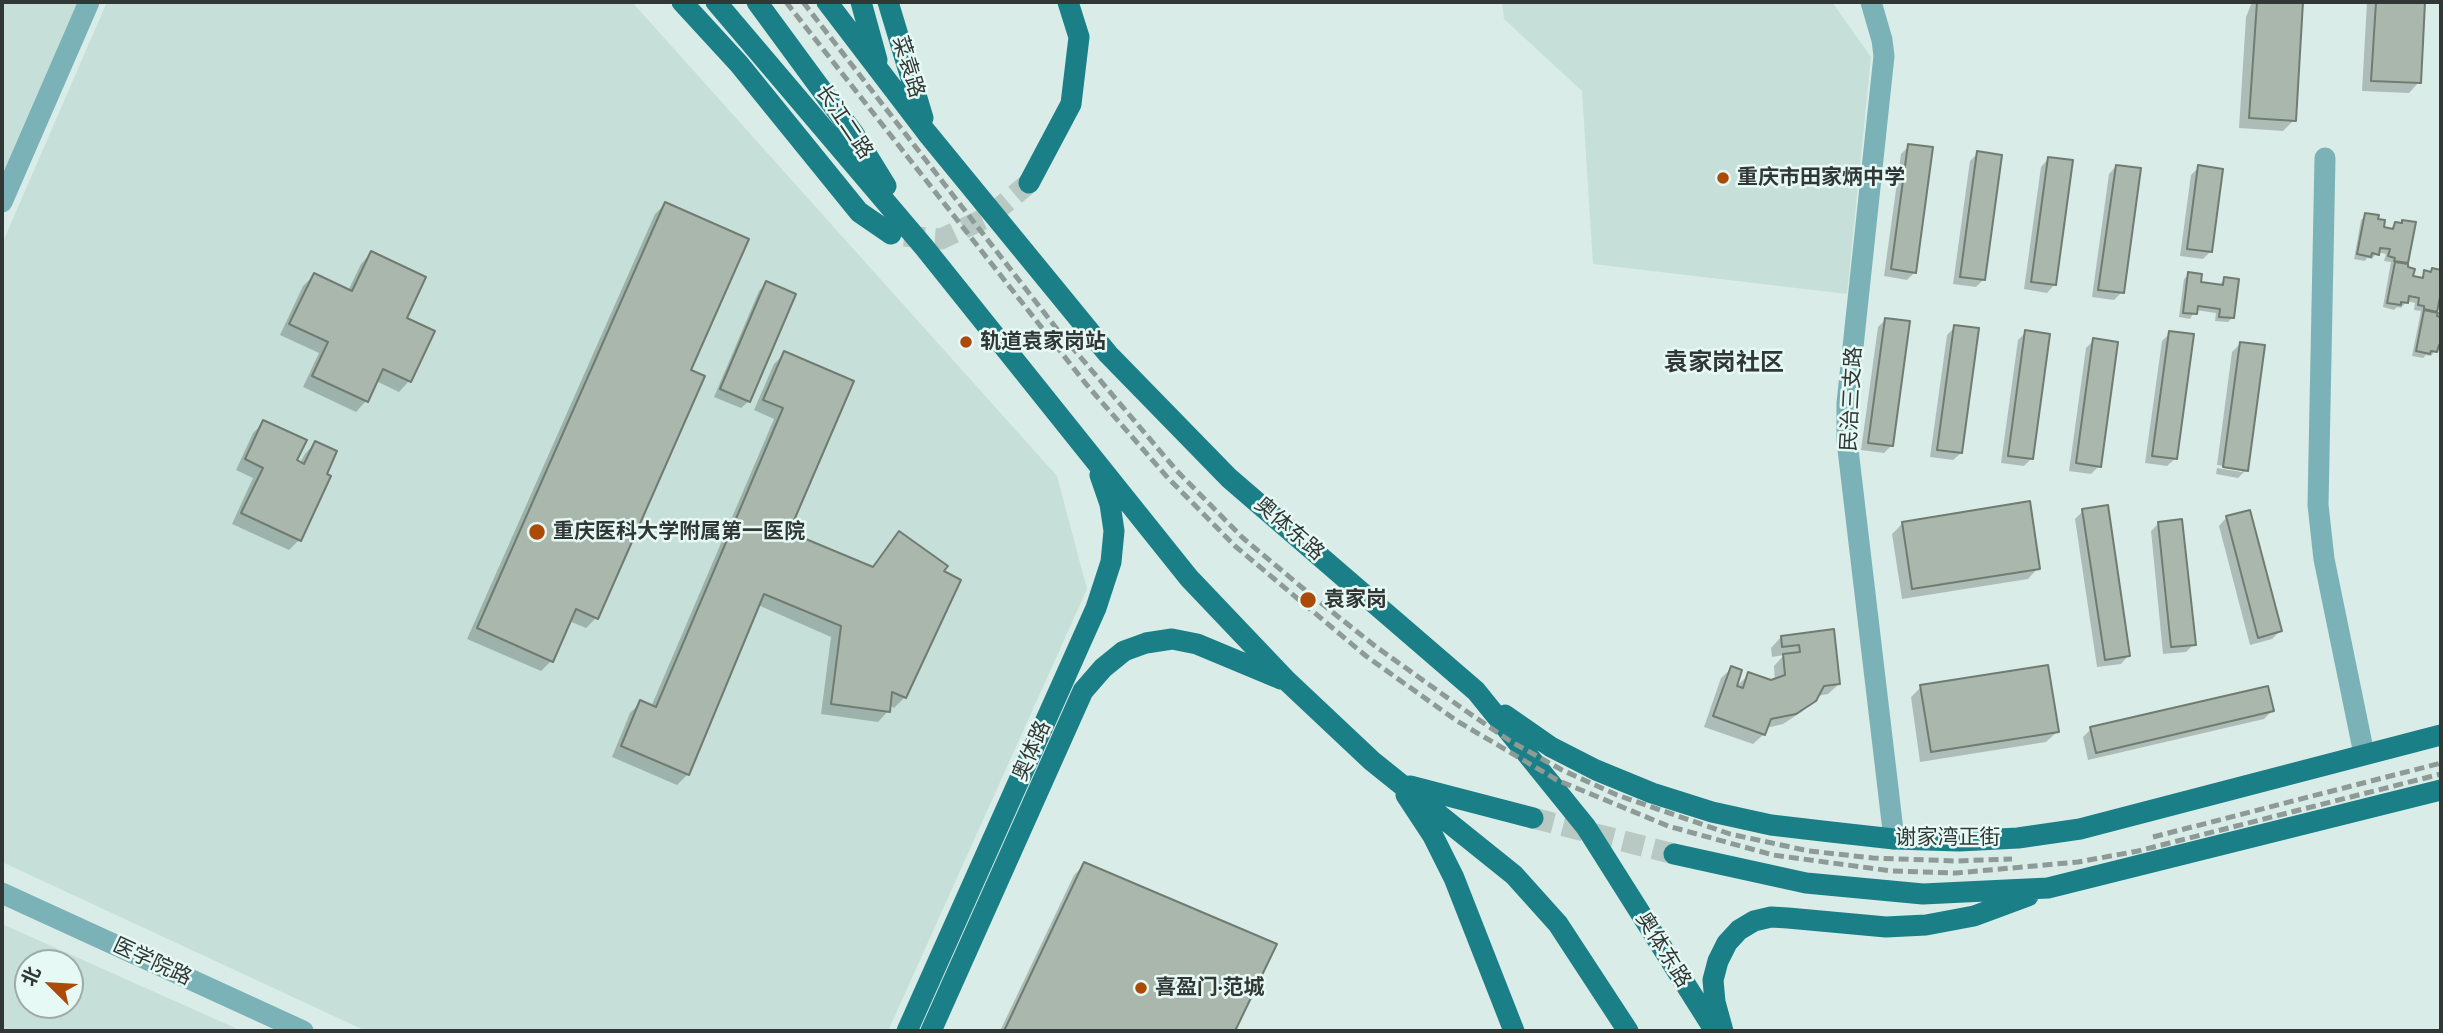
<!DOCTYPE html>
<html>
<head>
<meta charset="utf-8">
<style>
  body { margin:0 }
  #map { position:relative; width:2443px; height:1033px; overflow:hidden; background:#daece7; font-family:Karla,"Noto Sans SC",sans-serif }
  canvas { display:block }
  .frame { position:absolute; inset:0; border:4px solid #303735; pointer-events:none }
  .north { position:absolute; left:14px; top:949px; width:70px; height:70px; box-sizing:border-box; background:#e7f9f4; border:2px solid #9eaba8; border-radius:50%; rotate:294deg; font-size:19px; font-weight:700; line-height:28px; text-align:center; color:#303735 }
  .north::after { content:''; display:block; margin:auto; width:24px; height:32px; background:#ab4a09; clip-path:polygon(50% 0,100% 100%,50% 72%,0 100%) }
</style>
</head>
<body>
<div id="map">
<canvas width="2443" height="1033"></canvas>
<div class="frame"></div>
<div class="north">北</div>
</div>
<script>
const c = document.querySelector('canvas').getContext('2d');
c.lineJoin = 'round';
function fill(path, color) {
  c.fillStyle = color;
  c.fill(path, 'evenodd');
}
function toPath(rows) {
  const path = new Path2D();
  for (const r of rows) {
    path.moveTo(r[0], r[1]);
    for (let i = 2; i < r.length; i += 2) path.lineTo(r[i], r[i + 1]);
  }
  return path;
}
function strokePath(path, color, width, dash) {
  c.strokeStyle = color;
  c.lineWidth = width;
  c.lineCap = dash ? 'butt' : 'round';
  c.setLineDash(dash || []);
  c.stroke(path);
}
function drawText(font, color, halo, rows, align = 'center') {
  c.font = font + ' Karla,"Noto Sans SC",sans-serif';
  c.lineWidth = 5;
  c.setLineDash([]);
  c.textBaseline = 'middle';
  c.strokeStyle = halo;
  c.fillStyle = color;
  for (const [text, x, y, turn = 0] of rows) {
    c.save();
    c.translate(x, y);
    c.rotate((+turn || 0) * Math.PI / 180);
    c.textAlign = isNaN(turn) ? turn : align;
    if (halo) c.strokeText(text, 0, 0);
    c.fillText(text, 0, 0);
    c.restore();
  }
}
fill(toPath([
  [2,2,79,2,2,181],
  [107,2,632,2,1057,476,1087,589,888,1031,366,1031,2,862,2,244],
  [1502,2,1832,2,1871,57,1847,294,1593,264,1582,91,1504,19],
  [2,924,242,1031,2,1031],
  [70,963,70,1005,28,1005,28,963]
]), '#c6dfd8');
fill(toPath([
  [2252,2,2301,2,2294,120,2283,131,2239,128,2246,17],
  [2367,2,2424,2,2419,82,2409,93,2362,91],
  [1909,146,1915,272,1907,280,1884,276,1901,154],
  [1978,153,1984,279,1976,287,1953,284,1970,161],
  [2048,159,2054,285,2047,293,2024,289,2041,167],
  [2116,166,2122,292,2114,300,2092,297,2109,174],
  [2199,167,2210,252,2203,259,2180,256,2191,175],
  [665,204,689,370,596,618,586,628,569,621,551,661,541,671,467,639,655,214],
  [2366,215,2382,229,2390,230,2395,223,2400,224,2403,221,2414,223,2406,269,2411,277,2420,279,2425,272,2430,273,2432,270,2441,272,2435,317,2441,318,2441,350,2436,349,2431,356,2426,355,2423,358,2412,356,2421,311,2414,310,2415,303,2407,301,2401,308,2397,307,2394,310,2383,307,2391,262,2384,261,2386,254,2377,252,2372,259,2367,258,2365,261,2354,259,2361,220],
  [371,253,405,319,409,381,399,392,376,381,366,401,356,412,303,387,319,353,280,335,303,286,314,275,348,291,361,264],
  [2189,274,2199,284,2219,286,2224,279,2233,317,2228,322,2215,321,2216,313,2195,310,2190,319,2179,317,2184,279],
  [767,283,749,401,741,408,714,397,759,291],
  [1886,319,1892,445,1884,453,1861,450,1878,327],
  [1955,327,1961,453,1953,460,1930,457,1947,335],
  [2026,332,2032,458,2024,466,2001,463,2018,340],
  [2170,333,2175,459,2167,466,2145,463,2162,341],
  [2094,340,2099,466,2091,474,2069,471,2086,348],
  [2240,344,2246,470,2238,478,2216,474,2217,468,2242,472,2242,468,2217,465,2232,352],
  [784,354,787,533,871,568,899,533,905,697,894,708,889,705,888,711,878,722,821,714,831,637,758,605,688,774,677,785,612,757,630,713,641,702,651,707,774,419,754,410,774,364],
  [264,422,295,461,300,463,305,454,315,443,299,540,289,550,232,524,253,478,236,470,253,433],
  [2083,511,2128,656,2121,664,2097,667,2075,519],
  [2249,512,2280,631,2272,639,2250,645,2219,526,2226,518],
  [1903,523,2038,568,2028,579,1902,599,1892,534],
  [2158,524,2194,644,2186,652,2163,654,2151,531],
  [1832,631,1839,684,1828,694,1817,696,1803,711,1783,724,1766,728,1764,734,1753,744,1704,727,1721,678,1732,668,1733,690,1749,674,1775,681,1774,666,1784,655,1772,657,1771,648,1781,637],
  [1921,687,2057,732,2046,742,1920,762,1911,697],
  [2272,711,2264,719,2088,760,2083,737,2091,729],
  [1085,864,1275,945,1233,1031,1000,1031,1074,875]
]), '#0003');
const building = toPath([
  [2257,2,2303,2,2296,121,2249,118,2257,2],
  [2376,2,2425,2,2421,83,2371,81,2376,2],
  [1908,144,1933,147,1916,273,1891,269,1908,144],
  [1977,151,2002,155,1985,280,1960,277,1977,151],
  [2048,157,2073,160,2056,285,2031,282,2048,157],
  [2116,165,2141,168,2124,293,2098,290,2116,165],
  [2198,165,2223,169,2212,252,2187,249,2198,165],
  [665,202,749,239,691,370,705,376,598,619,576,609,553,662,477,628,665,202],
  [2365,213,2379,215,2378,219,2385,220,2384,227,2393,229,2395,222,2402,223,2402,220,2416,222,2408,263,2394,261,2395,258,2388,256,2390,249,2380,248,2379,255,2372,253,2371,257,2357,254,2365,213],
  [371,251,426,277,407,318,435,331,411,382,383,369,368,402,312,376,328,342,289,324,314,273,352,291,371,251],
  [2395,262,2408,264,2408,267,2415,269,2413,276,2423,278,2424,270,2431,272,2432,268,2441,270,2441,292,2437,312,2424,309,2424,306,2418,305,2419,298,2409,296,2408,303,2401,302,2401,305,2387,303,2395,262],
  [2188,272,2202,274,2201,282,2223,285,2224,277,2239,279,2234,318,2219,317,2220,309,2198,306,2197,314,2183,313,2188,272],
  [766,281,796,294,750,402,720,389,766,281],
  [2424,310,2438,313,2437,316,2441,317,2441,345,2439,345,2437,352,2431,351,2430,354,2416,351,2424,310],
  [1885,318,1910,321,1893,446,1868,443,1885,318],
  [1954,325,1979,328,1962,453,1937,450,1954,325],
  [2025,330,2050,334,2033,459,2008,456,2025,330],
  [2169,331,2194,334,2177,459,2152,456,2169,331],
  [2093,338,2118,342,2101,467,2076,463,2093,338],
  [2240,342,2265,345,2248,471,2223,467,2240,342],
  [784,351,854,381,789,532,873,567,899,531,948,566,944,571,961,580,906,698,892,692,890,712,831,704,841,626,764,594,689,775,621,746,640,700,656,707,783,408,763,400,784,351],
  [263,420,307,440,297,460,304,464,315,441,337,451,327,474,331,476,301,541,241,513,263,468,245,459,263,420],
  [2030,501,2040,569,1912,589,1902,522,2030,501],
  [2108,505,2130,656,2105,660,2082,509,2108,505],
  [2250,510,2282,631,2258,638,2226,516,2250,510],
  [2182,519,2196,645,2171,647,2158,522,2182,519],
  [1834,629,1840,684,1824,686,1816,701,1796,714,1771,719,1765,735,1713,716,1731,666,1742,670,1737,686,1743,688,1748,672,1771,680,1785,675,1783,654,1800,652,1799,645,1782,647,1781,636,1834,629],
  [2048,665,2059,732,1931,752,1920,685,2048,665],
  [2268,686,2274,711,2096,753,2090,727,2268,686],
  [1084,862,1277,944,1235,1031,1004,1031,1084,862]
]);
fill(building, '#aab7ad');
strokePath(building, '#707c72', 2);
strokePath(toPath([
  [904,236,941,239,990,216,1029,183],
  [1533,818,1674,854]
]), '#b8c8c3', 21, [21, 10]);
strokePath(toPath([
  [1871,2,1882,40,1884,56,1847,403,1847,441,1894,839],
  [2325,158,2318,505,2324,559,2364,754],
  [2,202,89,2],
  [2,893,303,1031]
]), '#7bb2b7', 21);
strokePath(toPath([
  [682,2,739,64,859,212,891,234],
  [716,2,924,247,1189,578,1287,681,1372,761,1514,875,1558,924,1628,1031],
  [757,2,854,134,886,186],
  [827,2,927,133,1108,354,1229,478,1476,691,1586,827,1715,1031],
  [861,2,877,60],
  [888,2,923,118],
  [1029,183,1071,104,1079,37,1068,2],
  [1505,715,1551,747,1596,770,1652,793,1712,812,1771,825,1831,832,1894,839,1959,841,2018,838,2080,829,2441,735],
  [1410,786,1533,818],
  [1406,795,1433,836,1454,878,1514,1031],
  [1674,854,1806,883,1923,894,2048,888,2441,790],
  [907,1031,1096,608,1111,562,1114,531,1110,504,1100,475],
  [931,1031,1083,691,1103,668,1124,651,1146,643,1172,639,1197,644,1281,679],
  [1723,1031,1715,1002,1713,980,1718,961,1727,943,1739,930,1754,921,1771,917,1788,918,1886,927,1926,925,1974,916,2028,896]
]), '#1b7f87', 21);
strokePath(toPath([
  [786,2,1086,384,1168,478,1235,546,1366,656,1457,721,1557,780,1668,826,1773,855,1892,871,1956,873,2078,862,2138,851,2441,774],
  [803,2,1060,333,1177,471,1243,538,1311,595,1375,646,1466,711,1510,741,1562,770,1617,795,1730,834,1809,851,1873,858,1956,861,2012,859],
  [2153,837,2441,763]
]), '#8d9a96', 5, [10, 5]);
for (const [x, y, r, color] of [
  [1723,178,7,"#ab4a09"],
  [966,342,7,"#ab4a09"],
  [537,532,9,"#ab4a09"],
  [1308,600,9,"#ab4a09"],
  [1141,988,7,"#ab4a09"]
]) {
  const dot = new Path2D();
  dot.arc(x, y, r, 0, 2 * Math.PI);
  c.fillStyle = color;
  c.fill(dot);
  strokePath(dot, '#e7f9f4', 2.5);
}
drawText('21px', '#303735', '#e7f9f4', [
  ["菜袁路",908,67,73],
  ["长江二路",844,122,56],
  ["民治三支路",1852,399,-87],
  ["奥体东路",1289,529,41],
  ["奥体路",1032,751,-66],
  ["谢家湾正街",1948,838],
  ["奥体东路",1663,950,58],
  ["医学院路",152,962,25]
]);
drawText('bold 21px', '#303735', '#e7f9f4', [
  ["重庆市田家炳中学",1737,178],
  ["轨道袁家岗站",980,342],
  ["重庆医科大学附属第一医院",553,532],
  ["袁家岗",1324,600],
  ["喜盈门·范城",1155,988]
], 'left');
drawText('bold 24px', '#303735', '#e7f9f4', [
  ["袁家岗社区",1724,363]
]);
</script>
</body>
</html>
